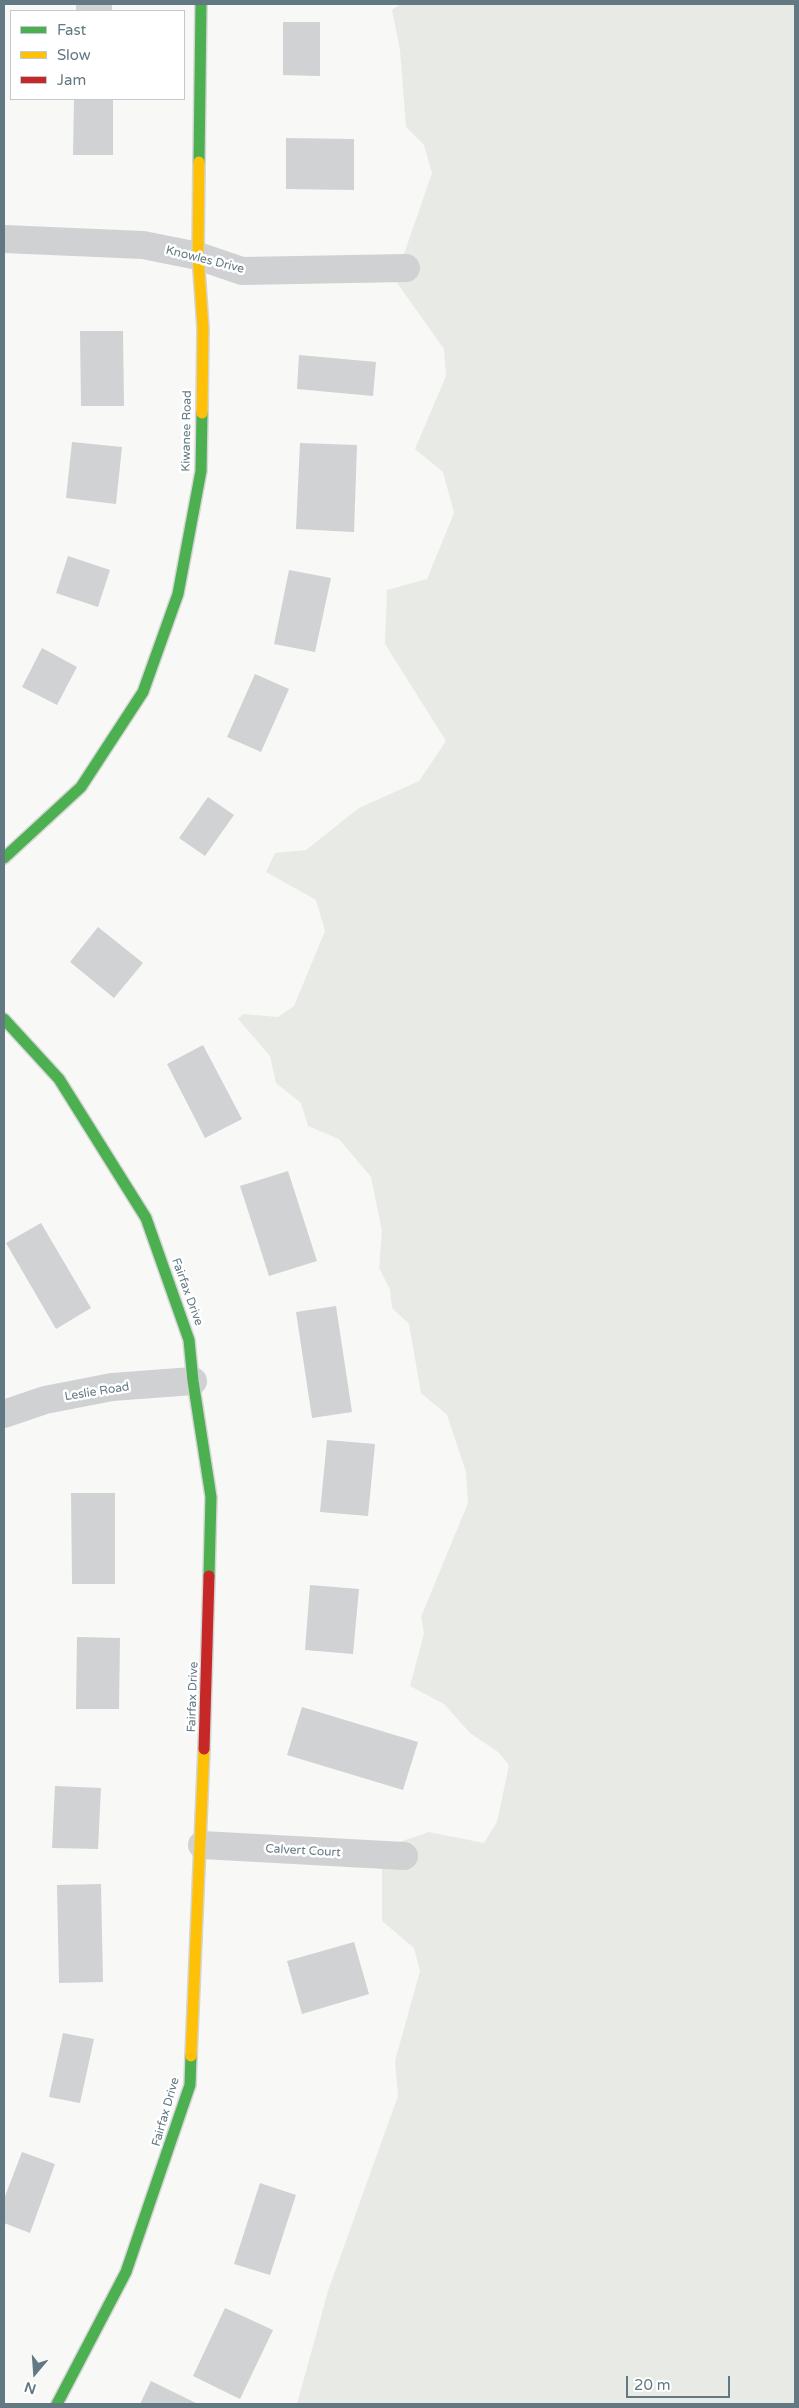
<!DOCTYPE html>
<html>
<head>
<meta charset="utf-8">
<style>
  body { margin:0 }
  #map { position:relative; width:799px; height:2408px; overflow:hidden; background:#f8f8f7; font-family:"Varela Round",sans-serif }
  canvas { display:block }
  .frame { position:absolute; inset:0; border:5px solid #627983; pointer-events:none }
  .legend { position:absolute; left:10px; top:10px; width:175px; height:90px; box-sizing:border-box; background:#fff; border:1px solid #c0c9cd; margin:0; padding:6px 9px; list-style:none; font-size:15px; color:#627983 }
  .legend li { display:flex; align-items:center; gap:10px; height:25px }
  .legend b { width:25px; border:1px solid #c0c9cd }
  .north { position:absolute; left:10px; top:2348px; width:50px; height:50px; -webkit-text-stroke:4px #fff; paint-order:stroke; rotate:198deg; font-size:14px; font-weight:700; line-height:20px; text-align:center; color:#627983 }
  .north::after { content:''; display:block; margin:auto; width:18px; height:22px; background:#627983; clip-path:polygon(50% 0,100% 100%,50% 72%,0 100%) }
  .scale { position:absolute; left:626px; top:2376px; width:104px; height:22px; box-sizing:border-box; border:2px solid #627983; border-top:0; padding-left:6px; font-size:15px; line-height:18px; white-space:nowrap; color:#627983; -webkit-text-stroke:4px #fff; paint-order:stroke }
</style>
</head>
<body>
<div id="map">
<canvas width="799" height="2408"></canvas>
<div class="frame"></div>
<ul class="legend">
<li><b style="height:6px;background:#4caf50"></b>Fast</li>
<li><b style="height:6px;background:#ffc107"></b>Slow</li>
<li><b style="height:6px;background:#c62828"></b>Jam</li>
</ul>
<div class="north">N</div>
<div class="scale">20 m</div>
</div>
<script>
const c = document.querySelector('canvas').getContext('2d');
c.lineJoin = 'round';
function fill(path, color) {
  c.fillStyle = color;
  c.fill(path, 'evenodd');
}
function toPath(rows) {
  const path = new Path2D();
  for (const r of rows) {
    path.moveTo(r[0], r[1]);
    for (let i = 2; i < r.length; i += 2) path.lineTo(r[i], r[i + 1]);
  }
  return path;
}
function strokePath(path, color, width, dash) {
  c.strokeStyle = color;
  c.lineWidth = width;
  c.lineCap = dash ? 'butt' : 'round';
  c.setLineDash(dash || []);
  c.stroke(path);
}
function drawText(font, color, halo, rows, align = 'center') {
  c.font = font + ' "Varela Round",sans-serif';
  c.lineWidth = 5;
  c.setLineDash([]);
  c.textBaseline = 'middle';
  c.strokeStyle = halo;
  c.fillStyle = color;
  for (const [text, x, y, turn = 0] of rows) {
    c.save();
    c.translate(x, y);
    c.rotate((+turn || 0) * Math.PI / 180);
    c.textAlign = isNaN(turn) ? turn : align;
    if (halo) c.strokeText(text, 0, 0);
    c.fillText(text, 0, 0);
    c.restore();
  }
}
fill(toPath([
  [400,4,795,4,795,2404,297,2404,328,2291,398,2096,395,2061,420,1971,414,1948,382,1921,382,1848,429,1832,484,1843,497,1822,509,1765,498,1752,470,1733,444,1704,410,1686,424,1633,421,1617,468,1503,466,1472,447,1415,421,1393,409,1324,392,1308,390,1289,379,1268,382,1231,371,1177,339,1139,308,1126,301,1103,276,1083,270,1056,238,1019,243,1014,278,1017,294,1006,325,931,316,900,266,872,275,853,306,850,359,808,419,781,446,741,385,644,387,590,427,579,454,513,443,472,415,449,446,376,444,349,395,280,432,173,424,145,406,127,400,50,392,10]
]), '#e8ebe5');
fill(toPath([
  [76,4,112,4,112,11,76,11],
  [283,22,320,22,320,76,283,75],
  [74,99,113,99,113,155,73,155],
  [286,138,354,139,354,190,286,189],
  [80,331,123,331,124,406,81,406],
  [299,355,376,362,373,396,297,389],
  [72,442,122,447,116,504,66,498],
  [300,443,357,445,354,532,296,529],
  [68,556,110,570,98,607,56,593],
  [289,570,331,578,315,652,274,644],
  [42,648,77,667,57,705,22,687],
  [255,674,289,689,261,752,227,737],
  [208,797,234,815,205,856,179,838],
  [98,927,143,963,114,998,70,962],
  [203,1045,242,1119,205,1138,167,1064],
  [288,1171,317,1261,269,1276,240,1186],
  [41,1223,91,1308,56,1329,6,1243],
  [336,1306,352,1412,312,1418,296,1312],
  [327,1440,375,1444,368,1516,320,1512],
  [71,1493,115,1493,115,1584,72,1584],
  [310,1585,359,1589,353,1654,305,1650],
  [77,1637,120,1638,119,1709,76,1709],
  [302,1707,418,1742,403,1790,287,1755],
  [55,1786,101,1788,98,1849,52,1848],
  [101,1884,103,1982,59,1983,57,1885],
  [354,1942,369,1994,302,2014,287,1961],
  [63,2033,94,2039,80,2103,49,2097],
  [22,2152,55,2164,30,2233,4,2223,4,2199],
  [260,2183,296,2195,270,2275,234,2264],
  [225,2308,273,2330,240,2399,193,2376],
  [151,2381,198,2404,140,2404]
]), '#d0d2d3');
const fast = toPath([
  [199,162,201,4],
  [4,858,81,787,143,692,178,594,201,471,202,413],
  [4,1019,59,1079,146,1218,189,1340,193,1381,211,1497,209,1576],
  [57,2404,126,2272,190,2085,191,2056]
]);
const slow = toPath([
  [199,162,198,256,203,328,202,413],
  [191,2056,204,1749]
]);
const jam = toPath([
  [204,1749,209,1576]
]);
strokePath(fast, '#d4d5d5', 14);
strokePath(slow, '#d4d5d5', 14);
strokePath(jam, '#d4d5d5', 14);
strokePath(toPath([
  [4,239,143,245,198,256,242,271,406,268],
  [4,1414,45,1400,112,1387,193,1381],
  [202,1845,404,1856]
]), '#d0d1d2', 28);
strokePath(fast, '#4caf50', 11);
strokePath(slow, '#ffc107', 11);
strokePath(jam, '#c62828', 11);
drawText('12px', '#627983', '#fff', [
  ["Knowles Drive",205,260,14],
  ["Kiwanee Road",187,431,-89],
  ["Fairfax Drive",187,1292,70],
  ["Leslie Road",97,1392,-9],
  ["Fairfax Drive",193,1697,-88],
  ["Calvert Court",303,1851,3],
  ["Fairfax Drive",166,2112,-74]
]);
</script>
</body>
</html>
